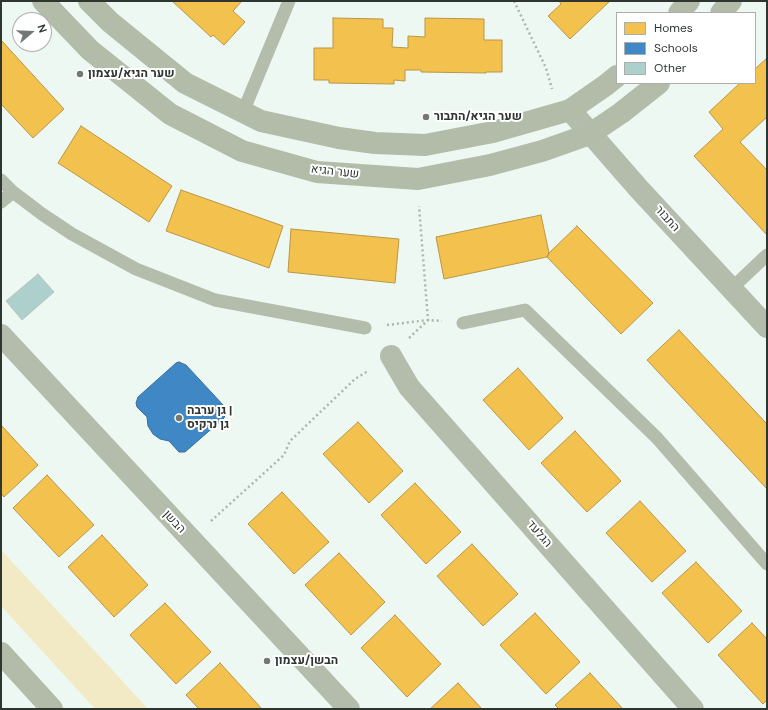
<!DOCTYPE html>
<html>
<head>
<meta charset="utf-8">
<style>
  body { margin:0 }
  #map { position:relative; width:768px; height:710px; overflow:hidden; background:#eef8f2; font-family:"DM Sans",sans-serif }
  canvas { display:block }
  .frame { position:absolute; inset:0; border:2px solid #2f3531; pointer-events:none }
  .legend { position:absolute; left:616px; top:12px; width:140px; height:72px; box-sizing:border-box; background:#fff; border:1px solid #acaead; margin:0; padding:5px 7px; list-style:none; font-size:12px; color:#2f3531 }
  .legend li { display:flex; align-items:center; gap:8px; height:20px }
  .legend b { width:20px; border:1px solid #acaead }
  .north { position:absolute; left:12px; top:12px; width:40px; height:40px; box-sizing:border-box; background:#fff; border:1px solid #acaead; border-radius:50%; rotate:71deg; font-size:11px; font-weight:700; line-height:16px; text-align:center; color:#2f3531 }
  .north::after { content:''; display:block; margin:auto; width:14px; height:18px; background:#727975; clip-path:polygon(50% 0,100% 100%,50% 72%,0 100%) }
</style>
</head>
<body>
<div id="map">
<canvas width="768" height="710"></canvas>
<div class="frame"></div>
<ul class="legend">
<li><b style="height:11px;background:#f2c14e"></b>Homes</li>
<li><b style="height:11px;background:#3f88c5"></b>Schools</li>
<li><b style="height:11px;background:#add0cd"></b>Other</li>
</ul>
<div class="north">N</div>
</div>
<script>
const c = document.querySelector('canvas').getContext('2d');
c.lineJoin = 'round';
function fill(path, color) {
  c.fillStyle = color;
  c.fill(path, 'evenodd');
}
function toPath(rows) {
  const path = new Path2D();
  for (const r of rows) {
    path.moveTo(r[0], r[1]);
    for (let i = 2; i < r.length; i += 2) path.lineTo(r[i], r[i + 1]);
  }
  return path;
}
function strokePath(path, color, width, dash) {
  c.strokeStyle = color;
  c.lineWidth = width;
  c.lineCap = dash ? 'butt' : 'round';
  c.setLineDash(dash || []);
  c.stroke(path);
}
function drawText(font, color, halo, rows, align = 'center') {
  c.font = font + ' "DM Sans",Heebo,sans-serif';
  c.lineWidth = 4;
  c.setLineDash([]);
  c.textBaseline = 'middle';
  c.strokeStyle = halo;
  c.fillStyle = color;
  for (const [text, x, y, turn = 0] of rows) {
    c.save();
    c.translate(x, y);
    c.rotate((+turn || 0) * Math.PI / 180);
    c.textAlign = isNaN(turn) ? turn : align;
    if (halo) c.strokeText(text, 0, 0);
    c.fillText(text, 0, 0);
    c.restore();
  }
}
fill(toPath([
  [1,550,93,649,148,709,95,709,1,606]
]), '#f1eac5');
const homes = toPath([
  [172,1,242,1,233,11,245,22,224,45,213,35,211,37,172,1],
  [559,1,610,1,570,39,548,16,561,4,559,1],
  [333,18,383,19,383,28,393,28,392,47,408,48,408,36,425,37,425,18,484,19,484,40,502,40,502,72,486,72,486,73,421,72,421,70,405,70,405,81,394,80,394,84,329,83,329,80,314,80,314,48,333,48,333,18],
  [1,40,64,109,33,138,1,104,1,40],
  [767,58,767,117,740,142,767,170,767,235,694,156,723,129,709,112,740,83,755,83,755,69,767,58],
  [81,126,172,186,149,222,58,163,81,126],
  [181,190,283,226,269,268,166,231,181,190],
  [541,215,549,253,547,257,444,279,436,237,541,215],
  [577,226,653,303,621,334,547,257,549,253,577,226],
  [291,229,399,239,395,283,288,272,291,229],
  [679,330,767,424,767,489,647,360,679,330],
  [518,368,563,418,529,450,483,400,518,368],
  [358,422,403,471,369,503,323,454,358,422],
  [1,425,38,465,4,497,1,493,1,425],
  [575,431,621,481,587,512,541,463,575,431],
  [47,475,94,525,59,557,13,508,47,475],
  [415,483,461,532,426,564,381,515,415,483],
  [282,492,329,542,294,574,248,524,282,492],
  [640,501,686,551,652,582,606,533,640,501],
  [102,535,148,585,114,617,68,567,102,535],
  [472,544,518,594,483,626,437,576,472,544],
  [339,553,385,602,351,635,305,585,339,553],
  [696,562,742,611,708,643,662,593,696,562],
  [165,603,211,652,176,684,130,635,165,603],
  [535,613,580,662,546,694,500,645,535,613],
  [395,615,441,664,407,697,361,648,395,615],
  [752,623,767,639,767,700,763,704,718,655,752,623],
  [220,663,262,709,199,709,186,695,220,663],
  [590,673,623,709,559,709,555,705,590,673],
  [458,683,482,709,430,709,458,683]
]);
fill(homes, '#f2c14e');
strokePath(homes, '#b89745', 1);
const schools = toPath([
  [179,362,186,365,224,406,226,412,224,418,185,452,179,452,169,441,160,439,153,434,148,426,147,417,137,407,136,403,138,397,176,363,179,362]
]);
fill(schools, '#3f88c5');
strokePath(schools, '#3a6f99', 1);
const building = toPath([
  [38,274,54,292,22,320,6,301,38,274]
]);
fill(building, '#add0cd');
strokePath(building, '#bac2bf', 1);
strokePath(toPath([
  [514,1,546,68,552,89],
  [387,325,428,320,442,321],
  [409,338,428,320,419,206],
  [211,521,284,455,290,441,355,379,368,371]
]), '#aeb6aa', 2.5, [2, 3]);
strokePath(toPath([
  [243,112,289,1],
  [1,180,13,192,42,214,72,234,136,269,215,300,365,328],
  [1,202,13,192],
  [731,289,767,255],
  [463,323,525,310,657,438,767,564]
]), '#b4bcac', 13);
strokePath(toPath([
  [570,110,639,189,767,327],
  [1,335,349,709],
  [391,356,409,387,693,709]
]), '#b4bcac', 22);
strokePath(toPath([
  [43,1,90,50,170,114,242,151,317,172,418,179,490,165,542,151,590,134,621,113,659,83],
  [89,1,110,22,185,83,261,121,339,138,375,143,425,145,493,132,570,110,606,85,617,76],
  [679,13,689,1],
  [721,13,731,1],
  [1,653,52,709]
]), '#b2bca9', 22);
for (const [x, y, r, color] of [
  [80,74,4,"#727975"],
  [426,117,4,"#727975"],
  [179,418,4,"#727975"],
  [267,661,4,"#727975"]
]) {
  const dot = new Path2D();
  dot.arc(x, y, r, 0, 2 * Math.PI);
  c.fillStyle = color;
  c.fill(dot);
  strokePath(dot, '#fff', 1.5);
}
drawText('bold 12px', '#2f3531', '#fff', [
  ["שער הגיא/עצמון",88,74],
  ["שער הגיא/התבור",434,117],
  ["גן ערבה |",187,411],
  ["גן נרקיס",187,425],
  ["הבשן/עצמון",275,661]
], 'left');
drawText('12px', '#2f3531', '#fff', [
  ["שער הגיא",335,172,6],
  ["התבור",667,219,48],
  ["הבשן",174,522,47],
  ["הגלעד",539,534,49]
]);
</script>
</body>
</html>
